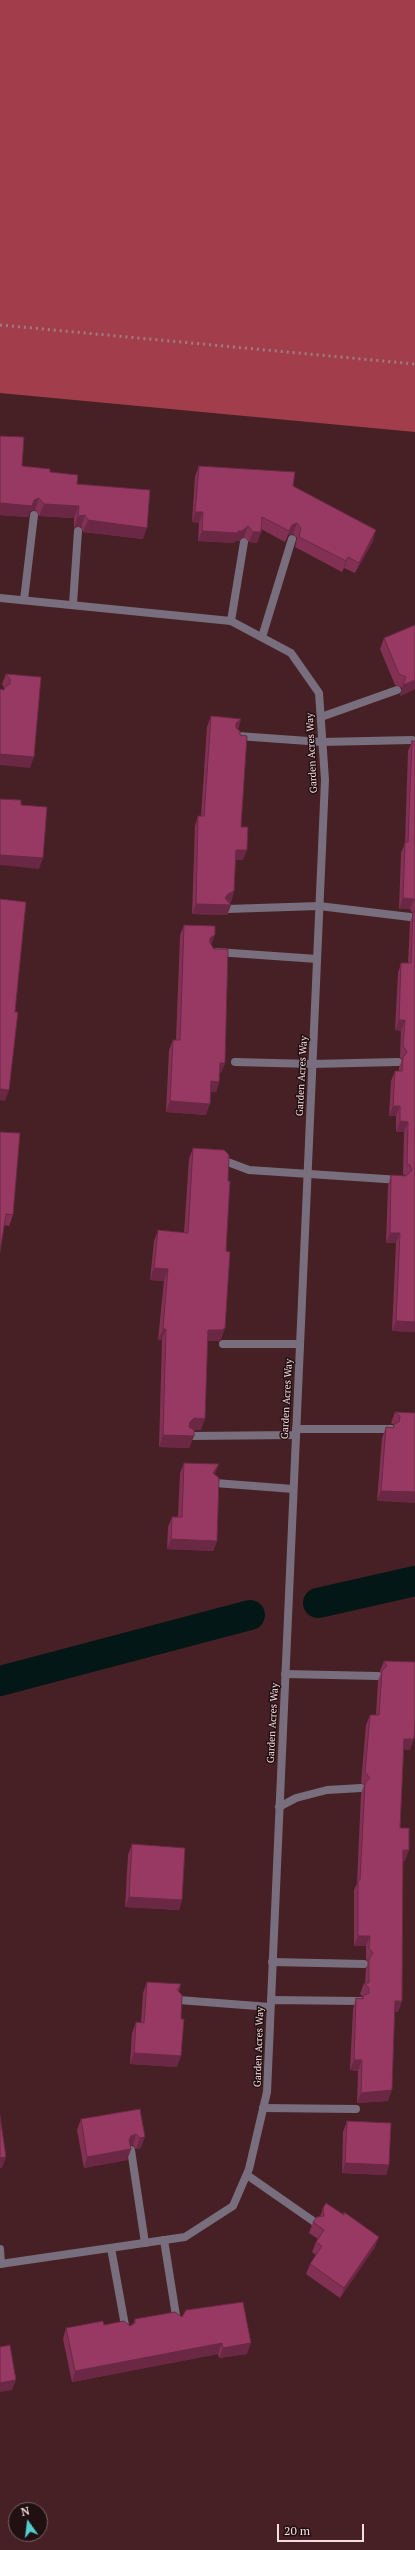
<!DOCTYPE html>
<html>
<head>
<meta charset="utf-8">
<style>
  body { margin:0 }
  #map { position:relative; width:415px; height:2550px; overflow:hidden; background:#462024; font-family:"PT Serif",serif }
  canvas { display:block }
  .north { position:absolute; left:8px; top:2502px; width:40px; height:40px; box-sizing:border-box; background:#211011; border:1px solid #776263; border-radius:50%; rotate:346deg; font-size:11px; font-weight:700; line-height:16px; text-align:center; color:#f7dcdd }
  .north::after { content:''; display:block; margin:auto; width:14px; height:18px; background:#52cdcd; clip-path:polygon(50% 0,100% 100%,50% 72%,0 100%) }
  .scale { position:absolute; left:277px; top:2524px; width:87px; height:18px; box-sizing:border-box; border:2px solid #f7dcdd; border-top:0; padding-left:5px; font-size:12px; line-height:14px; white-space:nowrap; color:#f7dcdd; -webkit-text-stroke:3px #211011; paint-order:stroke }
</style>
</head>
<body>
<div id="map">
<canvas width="415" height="2550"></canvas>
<div class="north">N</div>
<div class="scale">20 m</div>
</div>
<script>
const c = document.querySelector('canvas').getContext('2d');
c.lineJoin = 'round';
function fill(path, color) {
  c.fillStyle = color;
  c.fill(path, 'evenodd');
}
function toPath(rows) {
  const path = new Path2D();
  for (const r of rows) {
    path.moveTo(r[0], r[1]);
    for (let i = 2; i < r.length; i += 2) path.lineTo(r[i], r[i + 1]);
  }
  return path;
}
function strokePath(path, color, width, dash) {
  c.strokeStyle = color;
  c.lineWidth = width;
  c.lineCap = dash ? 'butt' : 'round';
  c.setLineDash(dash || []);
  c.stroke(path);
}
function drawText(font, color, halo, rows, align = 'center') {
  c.font = font + ' "PT Serif",serif';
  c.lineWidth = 3;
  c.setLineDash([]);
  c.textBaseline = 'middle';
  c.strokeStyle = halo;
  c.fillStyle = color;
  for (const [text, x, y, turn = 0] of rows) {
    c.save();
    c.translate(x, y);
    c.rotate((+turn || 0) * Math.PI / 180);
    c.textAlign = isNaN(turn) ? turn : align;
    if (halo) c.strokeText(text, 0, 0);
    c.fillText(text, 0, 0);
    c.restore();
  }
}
fill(toPath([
  [0,0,415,0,415,432,0,393]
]), '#a23e4b');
strokePath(toPath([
  [318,1603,415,1581],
  [0,1681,250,1615]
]), '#041717', 30);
strokePath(toPath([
  [24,600,34,515],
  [73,604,78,531],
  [231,621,244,542],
  [262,637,292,539],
  [321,717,397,690],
  [238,736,322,742,412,740],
  [227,909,319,906,410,917],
  [217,952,317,959],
  [235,1062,312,1064,398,1062],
  [225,1161,249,1170,400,1180],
  [223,1344,299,1344],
  [296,1429,391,1429],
  [190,1436,295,1435],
  [215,1483,293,1489],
  [285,1674,378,1676],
  [279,1807,296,1798,327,1790,361,1788],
  [272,1962,364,1964],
  [179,2000,270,2007],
  [271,2000,360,2001],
  [263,2108,356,2109],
  [131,2150,145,2243],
  [247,2175,316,2223],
  [164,2240,177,2322],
  [111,2248,126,2331],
  [0,2249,1,2264]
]), '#796e7e', 8);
strokePath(toPath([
  [0,598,231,621,291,653,319,693,325,780,267,2092,249,2169,233,2206,185,2237,0,2264]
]), '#796e7e', 8);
strokePath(toPath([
  [0,325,415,364]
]), '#9e7d80', 3, [2, 4]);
fill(toPath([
  [0,436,22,466,50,472,77,484,143,539,83,532,81,526,74,528,74,518,39,516,35,510,30,511,28,517,0,515],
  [199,466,293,486,373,541,355,573,344,568,342,572,295,547,297,538,293,534,288,535,285,542,261,529,261,532,257,543,249,542,244,537,239,541,235,541,234,543,198,541,199,523,192,522,195,476],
  [415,625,415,689,400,696,402,688,395,685,380,649,384,638],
  [6,674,41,677,30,768,4,690,4,688,2,684],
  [211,716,241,719,238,729,241,827,243,860,235,860,234,891,231,902,229,903,231,905,227,915,192,914,195,826,198,816,201,816,207,727],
  [412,741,415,741,415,1332,392,1331,396,1243,386,1243,388,1186,391,1175,406,1176,403,1174,404,1132,396,1132,396,1116,389,1116,391,1081,395,1071,399,1071,399,1067,402,1060,400,1057,401,1031,395,1030,398,973,401,963,408,963,410,922,413,914,410,909,399,909,401,853,405,843,408,751],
  [184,925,211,945,225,1063,221,1073,220,1073,219,1082,216,1092,211,1092,206,1115,166,1112,169,1050,173,1040,176,1040,180,935],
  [0,1132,13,1215,9,1226,4,1225],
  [193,1148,228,1181,225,1328,221,1339,218,1341,207,1341,201,1430,194,1430,194,1436,189,1448,159,1447,162,1340,158,1340,164,1281,150,1280,154,1241,158,1230,184,1233,189,1159],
  [395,1412,415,1413,377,1501,382,1438,386,1427,393,1428,394,1425,391,1423],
  [184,1463,215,1475,217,1541,213,1551,167,1549,168,1527,172,1517,178,1517,180,1473],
  [384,1661,415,1662,410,1750,404,1749,400,1828,405,1861,403,1861,402,2001,398,2012,395,2012,388,2101,357,2103,358,2071,350,2070,353,2009,356,1998,362,1999,363,1997,360,1994,364,1983,365,1983,366,1969,368,1962,366,1959,366,1946,354,1946,354,1890,357,1883,361,1794,364,1785,361,1783,366,1725,370,1715,376,1715,378,1681,381,1673,380,1671],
  [132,1844,182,1900,179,1910,125,1907,128,1855],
  [147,1982,181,1984,179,1991,177,2067,130,2064,132,2033,136,2022,141,2023,143,1993],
  [140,2109,141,2148,136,2149,133,2145,130,2145,131,2149,127,2160,84,2168,77,2130,81,2119],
  [347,2121,389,2165,386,2175,342,2173,343,2132],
  [323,2208,343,2215,344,2212,375,2247,340,2298,306,2274,310,2264,316,2255,312,2252,316,2242,318,2239,309,2233,313,2222,320,2217],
  [182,2317,247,2354,219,2358,218,2354,72,2382,63,2339,66,2328,104,2325,130,2326,133,2324,135,2319]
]), '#823155');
fill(toPath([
  [39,498,35,510,30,511,28,517,0,515,0,503,34,500],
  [44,504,79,506,74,518,39,516],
  [195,512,203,512,199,523,192,522],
  [85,515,81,526,74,528,78,516],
  [88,520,147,528,143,539,83,532],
  [297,523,293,534,288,535,285,542,292,525],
  [248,526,244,537,239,541,235,541,234,543,198,541,202,531,238,531],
  [376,530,373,541,355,573,359,563],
  [253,532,261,532,257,543,249,542],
  [348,557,344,568,342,572,346,561],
  [415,680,415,689,400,696,403,685],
  [241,719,237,729,232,733,236,723],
  [0,754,34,757,30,768,0,765],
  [236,850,247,850,243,860,232,860],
  [0,855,43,858,39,869,0,865],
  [234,891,231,902,224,905,231,905,227,915,192,914,196,904,225,898,228,894],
  [403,898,414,899,410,909,399,909],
  [215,935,211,946,206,948,210,938],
  [399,1020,405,1020,401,1031,395,1030],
  [220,1063,225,1063,221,1073,217,1073],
  [211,1081,219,1082,216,1092,207,1092],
  [0,1089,9,1090,5,1101,0,1100],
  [170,1101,210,1104,206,1115,166,1112],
  [393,1106,400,1106,396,1116,389,1116],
  [400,1121,408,1122,404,1132,396,1132],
  [390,1233,400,1233,396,1243,386,1243],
  [154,1268,168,1269,164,1281,150,1280],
  [396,1321,415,1322,415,1332,392,1331],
  [225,1328,221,1339,218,1341,203,1341,208,1330],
  [163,1329,166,1329,162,1340,158,1340],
  [194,1418,205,1419,201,1430,190,1430,185,1433,190,1422],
  [163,1435,194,1436,189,1448,159,1447],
  [219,1464,215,1474,213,1473],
  [381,1491,415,1492,415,1503,377,1501],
  [171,1539,217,1541,213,1551,167,1549],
  [404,1739,414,1739,410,1750,400,1749],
  [403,1850,409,1850,405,1861,399,1860],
  [129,1897,182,1900,179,1910,125,1907],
  [358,1936,370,1936,366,1946,354,1946],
  [395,2001,402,2001,398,2012,392,2012],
  [134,2053,181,2056,177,2067,130,2064],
  [354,2060,362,2060,358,2071,350,2070],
  [392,2090,388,2101,357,2103,361,2093],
  [136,2134,133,2145,127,2146,131,2149,127,2160,84,2168,87,2157,129,2140,131,2136],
  [145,2137,141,2148,136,2149,140,2138],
  [6,2157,2,2168,0,2168,0,2158],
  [345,2163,389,2165,386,2175,342,2173],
  [379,2237,375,2247,340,2298,344,2288],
  [222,2343,218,2354,72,2382,75,2371],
  [251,2343,247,2354,219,2358,223,2348],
  [16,2380,12,2390,0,2392,0,2383]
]), '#6a2845');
const building = toPath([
  [0,436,24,437,22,466,50,469,50,472,78,475,77,484,150,490,147,528,88,520,85,515,78,516,79,506,44,504,39,498,34,500,32,506,0,503,0,436],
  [199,466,295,472,293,486,376,530,359,563,348,557,346,561,299,537,301,528,297,523,292,525,289,531,262,517,261,532,253,532,248,526,242,531,238,531,238,533,202,531,203,512,195,512,199,466],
  [415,625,415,680,403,685,406,677,399,674,384,638,415,625],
  [6,674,41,677,34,757,0,754,0,689,4,690,5,687,10,684,10,679,6,674],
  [211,716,241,719,236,723,236,728,240,731,240,735,247,736,241,827,248,827,247,850,236,850,234,891,228,894,225,898,231,905,196,904,198,816,204,816,211,716],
  [412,741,415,741,415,901,414,899,403,898,405,842,408,842,412,741],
  [0,799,21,800,21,805,47,807,43,858,0,855,0,799],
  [0,899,26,902,15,1012,18,1012,9,1090,0,1089,0,899],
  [415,911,415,1322,396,1321,400,1233,390,1233,391,1175,406,1176,412,1170,410,1165,407,1164,408,1122,400,1121,400,1106,393,1106,395,1071,402,1071,403,1057,407,1052,403,1046,405,1020,399,1020,401,963,411,963,413,912,415,911],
  [184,925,215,926,215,935,210,938,210,943,214,949,228,949,225,1063,220,1063,219,1082,211,1081,210,1104,170,1101,173,1040,180,1040,184,925],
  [0,1132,20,1133,13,1215,6,1214,0,1252,0,1132],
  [193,1148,224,1150,229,1155,228,1181,230,1181,226,1251,230,1252,225,1328,222,1330,208,1330,205,1419,194,1418,190,1422,189,1427,194,1430,194,1436,163,1435,166,1329,163,1329,168,1269,154,1268,158,1230,188,1233,193,1148],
  [395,1412,415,1413,415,1492,381,1491,386,1427,394,1428,394,1424,399,1422,400,1416,395,1412],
  [184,1463,219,1464,213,1473,219,1478,217,1541,171,1539,172,1517,182,1517,184,1463],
  [384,1661,415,1662,415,1720,414,1739,404,1739,400,1828,409,1828,409,1850,403,1850,402,2001,395,2001,392,2090,361,2093,362,2060,354,2060,356,1998,363,1999,363,1996,369,1993,369,1988,364,1983,369,1983,369,1959,373,1953,369,1948,370,1936,358,1936,358,1880,360,1880,365,1783,370,1778,365,1772,370,1715,379,1715,382,1671,387,1666,384,1661],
  [132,1844,185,1848,182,1900,129,1897,132,1844],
  [147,1982,181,1984,177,1990,182,1995,181,2019,184,2019,181,2056,134,2053,136,2022,144,2023,147,1982],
  [140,2109,145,2137,140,2138,136,2134,131,2136,129,2140,131,2149,87,2157,81,2119,140,2109],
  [0,2116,6,2157,0,2158,0,2116],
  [347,2121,391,2123,389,2165,345,2163,347,2121],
  [326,2203,344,2215,344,2212,379,2237,344,2288,310,2264,322,2246,316,2242,324,2230,313,2222,317,2217,324,2216,323,2208,326,2203],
  [243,2302,251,2343,223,2348,222,2343,75,2371,66,2328,103,2321,104,2325,124,2321,130,2326,135,2323,135,2319,175,2312,182,2317,186,2310,243,2302],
  [10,2345,16,2380,0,2383,0,2347,10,2345]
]);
fill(building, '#973963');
strokePath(building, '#6a2845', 1);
drawText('10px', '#f7dcdd', '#211011', [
  ["Garden Acres Way",312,753,-93],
  ["Garden Acres Way",302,1076,-87],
  ["Garden Acres Way",287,1399,-87],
  ["Garden Acres Way",273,1723,-87],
  ["Garden Acres Way",259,2047,-88]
]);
</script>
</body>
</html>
